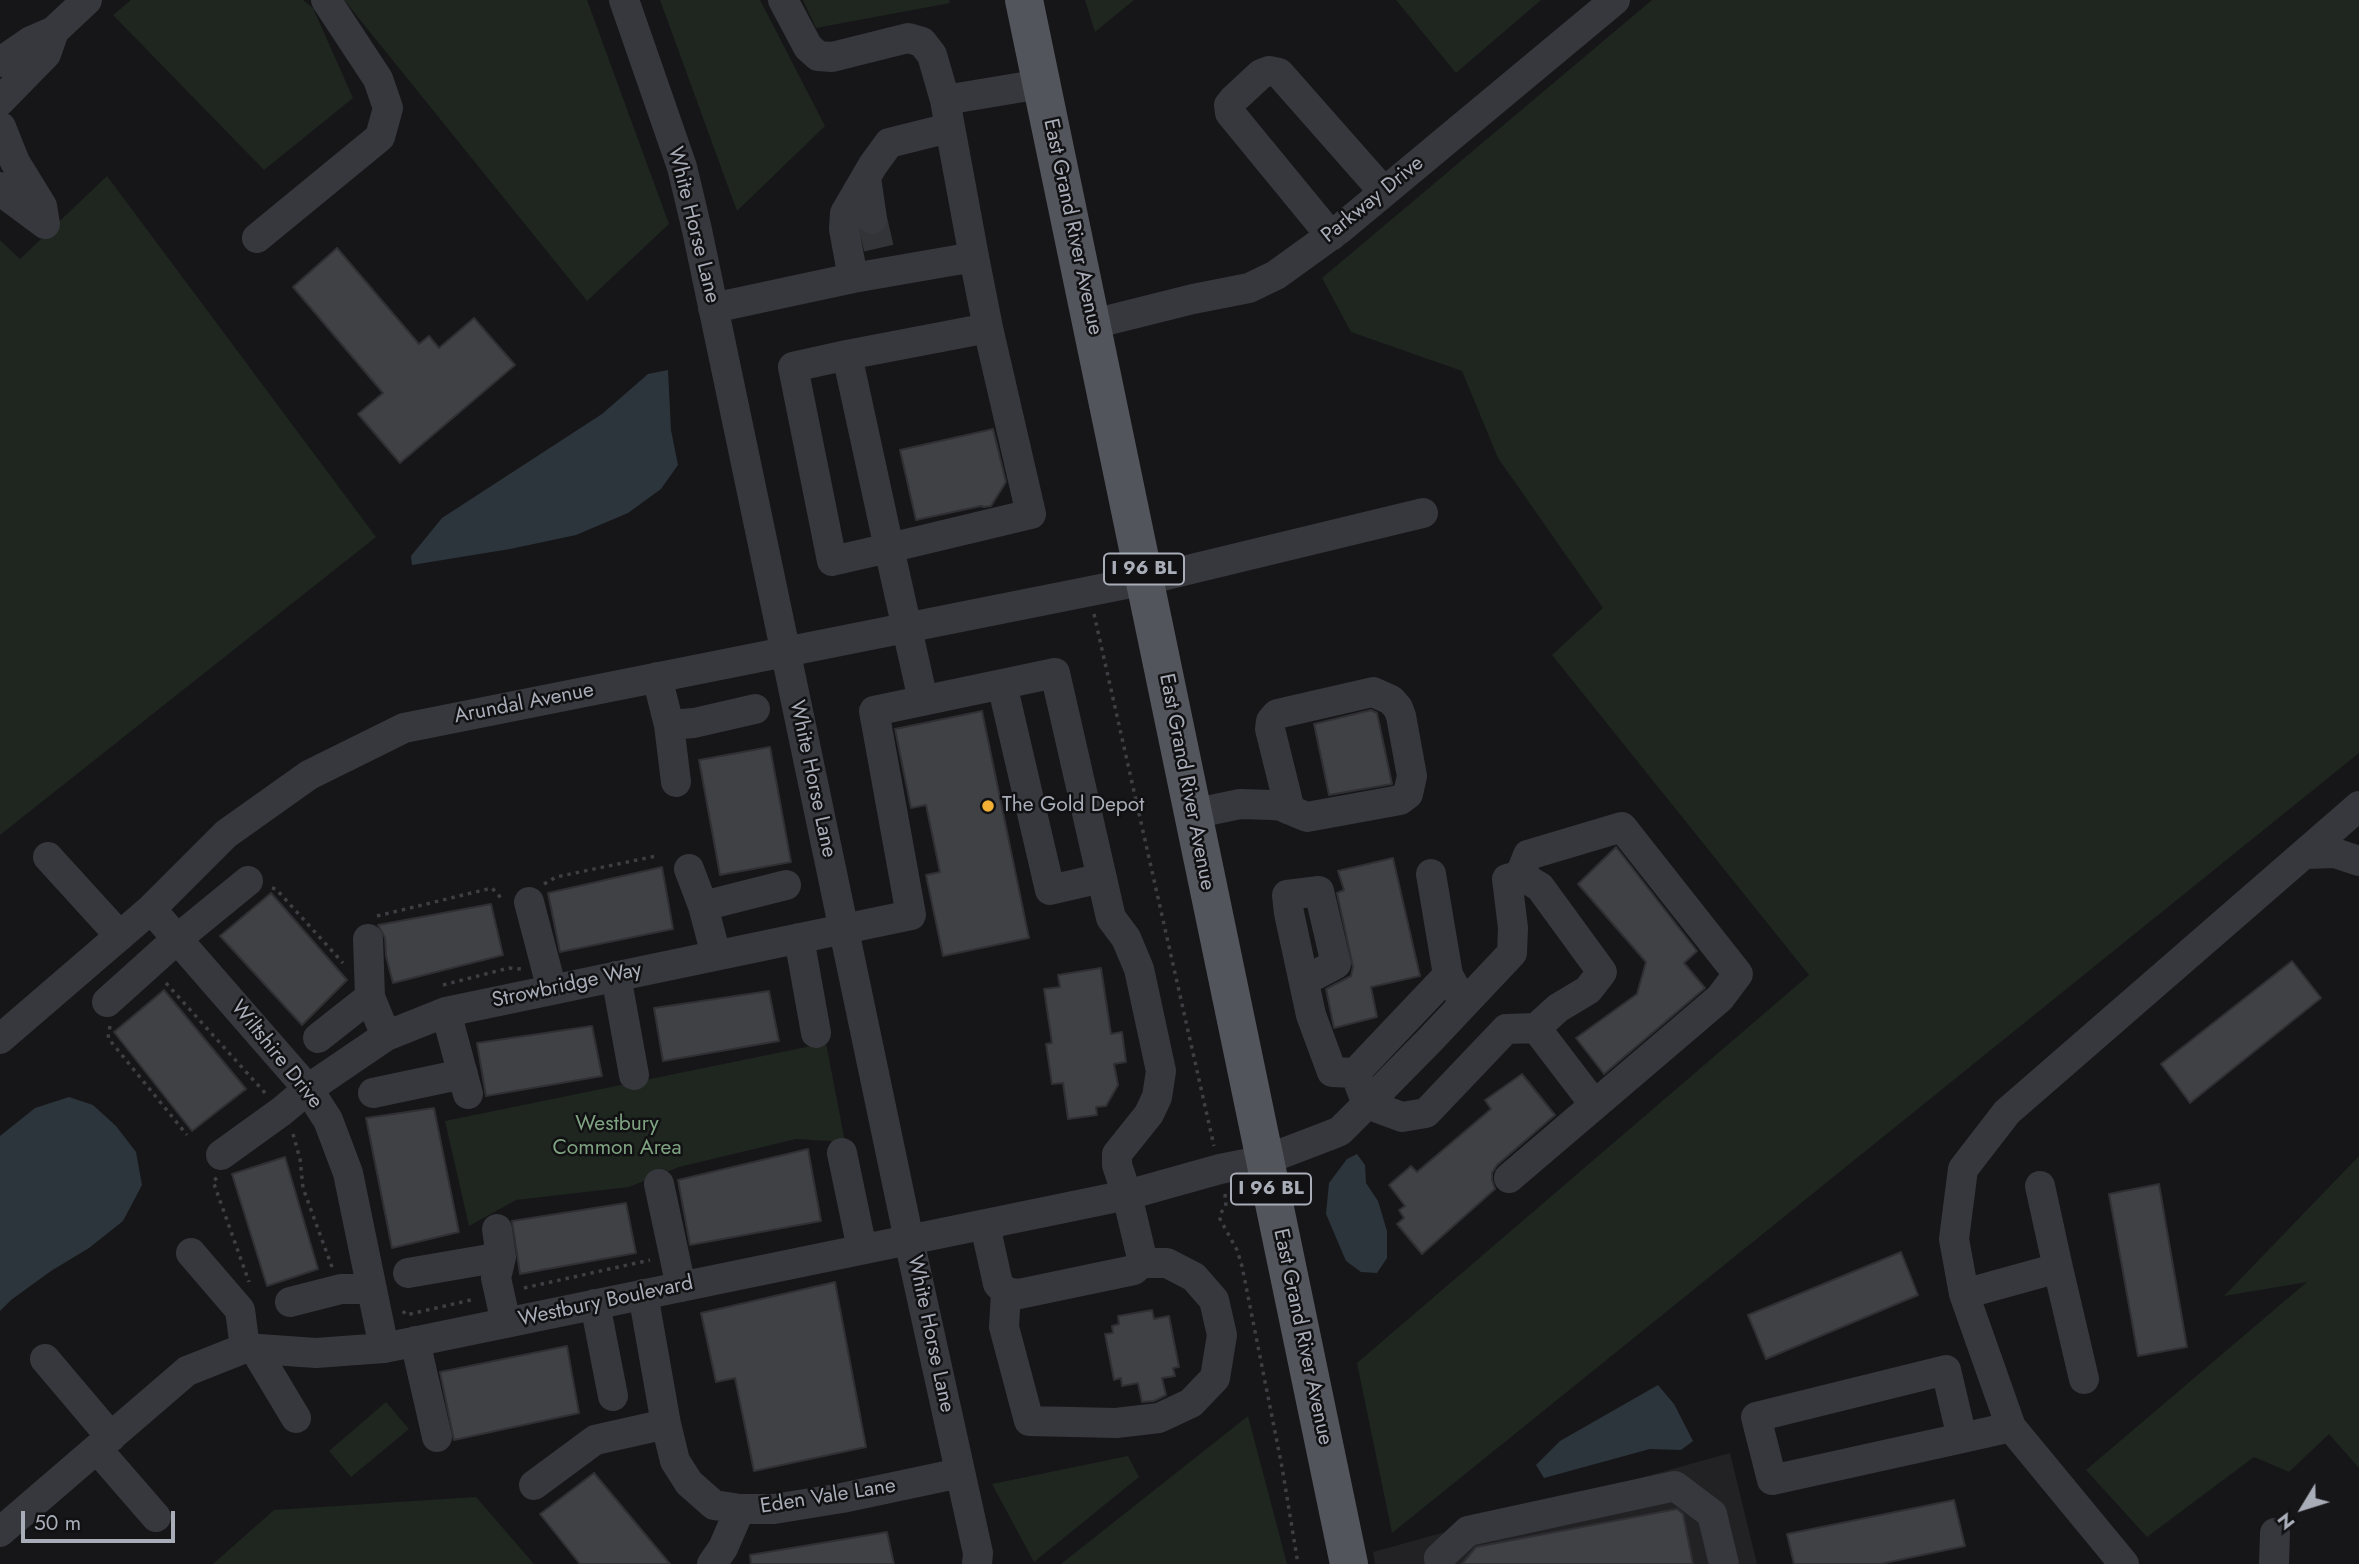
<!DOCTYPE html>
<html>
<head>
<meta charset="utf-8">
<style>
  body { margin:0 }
  #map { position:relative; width:2359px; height:1564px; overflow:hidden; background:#161618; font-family:Jost,sans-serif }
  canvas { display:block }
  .north { position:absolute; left:2268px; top:1473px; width:70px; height:70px; -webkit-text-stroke:5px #111113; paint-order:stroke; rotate:232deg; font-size:19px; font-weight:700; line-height:28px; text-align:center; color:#a8adb8 }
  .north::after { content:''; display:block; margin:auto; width:24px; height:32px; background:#a8adb8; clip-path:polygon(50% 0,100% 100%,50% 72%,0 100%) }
  .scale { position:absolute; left:21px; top:1511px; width:154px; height:32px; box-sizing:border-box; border:4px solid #a8adb8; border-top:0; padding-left:9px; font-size:21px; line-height:24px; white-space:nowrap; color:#a8adb8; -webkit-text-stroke:5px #111113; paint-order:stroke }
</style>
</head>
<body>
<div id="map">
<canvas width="2359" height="1564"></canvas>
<div class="north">N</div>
<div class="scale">50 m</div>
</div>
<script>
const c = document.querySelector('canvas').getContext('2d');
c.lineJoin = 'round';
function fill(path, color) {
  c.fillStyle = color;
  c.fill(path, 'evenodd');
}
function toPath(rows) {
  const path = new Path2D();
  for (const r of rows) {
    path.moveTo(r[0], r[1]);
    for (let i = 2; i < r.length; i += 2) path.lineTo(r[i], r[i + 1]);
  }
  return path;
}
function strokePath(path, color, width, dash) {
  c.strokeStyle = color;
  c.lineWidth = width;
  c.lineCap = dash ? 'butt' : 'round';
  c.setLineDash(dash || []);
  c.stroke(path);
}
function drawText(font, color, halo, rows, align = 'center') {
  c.font = font + ' Jost,sans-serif';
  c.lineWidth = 5;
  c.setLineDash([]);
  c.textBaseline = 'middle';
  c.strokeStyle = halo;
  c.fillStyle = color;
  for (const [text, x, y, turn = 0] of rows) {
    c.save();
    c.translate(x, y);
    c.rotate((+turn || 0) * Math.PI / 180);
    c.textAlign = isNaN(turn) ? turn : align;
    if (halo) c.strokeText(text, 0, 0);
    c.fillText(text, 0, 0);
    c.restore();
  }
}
fill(toPath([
  [1730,1453,1757,1564,1375,1564,1373,1552]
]), '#222225');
fill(toPath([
  [131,0,303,0,313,8,353,98,264,170,113,15],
  [344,0,587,0,669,224,587,301],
  [660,0,760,0,825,126,737,211],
  [803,0,949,0,950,3,816,28],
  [1085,0,1134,0,1095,32],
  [1396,0,1541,0,1456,73],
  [1652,0,2359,0,2359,753,1392,1533,1357,1363,1809,975,1552,655,1603,608,1498,458,1462,371,1351,332,1322,278],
  [107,176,376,537,0,835,0,240,20,259],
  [826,1043,845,1142,796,1139,679,1167,629,1187,516,1200,469,1226,445,1121],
  [2359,1156,2359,1468,2329,1434,2289,1472,2254,1457,2147,1537,2086,1470,2307,1282,2224,1296],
  [386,1402,409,1429,351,1477,329,1451],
  [1248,1416,1287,1564,1061,1564],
  [1128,1456,1139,1477,1034,1562,992,1484],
  [476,1497,534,1564,213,1564,274,1510]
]), '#1e261f');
fill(toPath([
  [668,370,671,430,678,465,661,489,628,513,576,535,510,549,412,565,411,556,442,518,602,414,648,374],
  [69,1097,93,1105,116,1126,136,1152,142,1185,123,1221,89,1248,51,1271,11,1300,0,1311,0,1136,35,1108],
  [1357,1154,1365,1165,1366,1183,1378,1201,1387,1231,1387,1258,1377,1273,1361,1272,1346,1261,1326,1214,1329,1183,1347,1159],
  [1658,1385,1674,1404,1693,1441,1681,1450,1650,1449,1544,1478,1536,1465,1560,1441]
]), '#2c353c');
const building = toPath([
  [337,248,419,344,429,336,439,348,474,318,515,365,400,463,358,414,383,393,293,287,337,248],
  [993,429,1006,482,991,506,984,507,981,506,916,520,900,450,993,429],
  [1371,710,1377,713,1392,784,1329,795,1314,724,1371,710],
  [982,711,1029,938,943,956,926,875,940,872,926,805,911,808,895,729,982,711],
  [770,747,791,862,720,875,699,760,770,747],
  [1616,847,1697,951,1684,963,1705,988,1604,1074,1576,1038,1637,994,1646,962,1578,884,1616,847],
  [1393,858,1420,976,1371,987,1377,1017,1334,1028,1326,989,1351,976,1353,967,1337,893,1344,890,1338,871,1393,858],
  [662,867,673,929,560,952,548,893,662,867],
  [271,893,347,980,302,1025,220,936,271,893],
  [491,904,503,955,393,983,386,956,385,938,378,925,491,904],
  [2292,961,2321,998,2190,1103,2161,1064,2292,961],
  [1101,968,1111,1034,1122,1032,1126,1062,1114,1064,1118,1085,1106,1106,1096,1107,1097,1115,1068,1119,1063,1083,1052,1084,1046,1044,1052,1043,1044,989,1060,987,1058,975,1101,968],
  [164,990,246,1089,192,1131,114,1032,164,990],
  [769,991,779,1041,663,1061,654,1008,769,991],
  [592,1026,602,1076,486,1096,477,1043,592,1026],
  [1522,1074,1555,1115,1497,1165,1492,1173,1492,1180,1495,1189,1422,1254,1397,1224,1404,1218,1399,1210,1405,1206,1389,1185,1411,1166,1417,1172,1491,1109,1485,1100,1522,1074],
  [434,1108,459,1232,392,1248,366,1118,434,1108],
  [808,1149,821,1221,690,1245,678,1180,808,1149],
  [285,1157,318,1269,267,1286,232,1174,285,1157],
  [2159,1184,2187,1347,2138,1356,2109,1194,2159,1184],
  [626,1203,636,1253,520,1274,512,1221,626,1203],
  [1901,1252,1918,1295,1766,1359,1748,1315,1901,1252],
  [835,1282,866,1447,754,1471,735,1378,716,1382,701,1313,835,1282],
  [1152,1310,1154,1319,1169,1316,1179,1367,1173,1368,1175,1376,1162,1378,1166,1395,1154,1401,1142,1402,1138,1383,1122,1386,1121,1378,1114,1380,1105,1334,1113,1333,1112,1326,1119,1324,1118,1316,1152,1310],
  [567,1346,579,1413,454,1440,440,1372,567,1346],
  [594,1473,670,1564,580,1564,540,1514,594,1473],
  [1954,1500,1965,1546,1880,1564,1794,1564,1787,1534,1954,1500],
  [1677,1509,1683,1514,1693,1564,1462,1564,1476,1547,1677,1509],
  [887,1532,894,1564,751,1564,750,1555,887,1532]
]);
fill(building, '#404145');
strokePath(building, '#303034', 2);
strokePath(toPath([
  [872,219,879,249]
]), '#333438', 30, [30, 15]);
strokePath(toPath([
  [1094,614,1214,1146],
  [544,884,556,877,656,856],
  [272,888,276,889,343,963],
  [377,916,492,888,502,899],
  [166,983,266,1094],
  [443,985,509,968,521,969],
  [110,1026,108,1038,187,1135],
  [293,1134,300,1159,303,1188,332,1267],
  [217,1178,213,1181,249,1282],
  [1225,1194,1226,1206,1220,1214,1220,1219,1237,1250,1242,1266,1282,1467,1298,1564],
  [524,1288,650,1260],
  [403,1311,406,1315,475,1299]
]), '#3d3f44', 3.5, [3.5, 5]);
strokePath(toPath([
  [624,0,682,167,697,230,909,1240,978,1553,977,1564],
  [783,0,808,47,818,56,832,57,908,38,922,42,932,55,945,100],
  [0,62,31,41,54,31,87,0],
  [0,101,46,54,54,31],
  [1,127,15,162,42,206,45,224],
  [949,128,889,143,873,165,845,213,844,229,853,278,974,257,945,100,1041,84],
  [866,178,872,219],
  [0,187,10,198,45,224],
  [1331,236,1230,113,1229,105,1233,100,1261,74,1269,71,1279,73,1384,192],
  [257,238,380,137,388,108,378,79,326,0],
  [974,257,988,328],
  [713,308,853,278],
  [1093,324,1193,299,1249,288,1276,275,1341,228,1615,0],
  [847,355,793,367,832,561,889,548,1031,514,988,328,847,355,889,548,923,700],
  [657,677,669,725,694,723,755,709],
  [1002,684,1050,890,1102,878],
  [669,725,676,782],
  [1192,814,1240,804,1273,805,1282,806,1290,810,1307,817,1400,800,1408,794,1412,776,1401,716,1398,708,1391,700,1373,692,1277,714,1271,721,1270,729,1290,810],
  [2306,854,2335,853,2359,861],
  [48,857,120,936],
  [689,869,703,906],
  [1431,874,1448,975,1457,991],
  [529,902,552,990],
  [151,909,308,1089,328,1120,348,1173,384,1348],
  [799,938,816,1033],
  [368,939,370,997],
  [716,955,703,906,786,885],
  [616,976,634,1075],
  [1304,981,1336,964,1319,891,1287,895,1289,913,1311,1015,1332,1072,1355,1073],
  [107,1002,177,939,248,881],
  [446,1012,468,1094],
  [1536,1028,1594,1104],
  [318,1038,370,997,386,1036],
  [0,1039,151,909,226,834,309,775,404,728,1146,580,1423,513],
  [373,1093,463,1074],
  [842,1153,862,1249],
  [221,1155,282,1111,308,1089,386,1036,446,1012,911,915,874,711,1055,673,1111,918,1126,938,1139,969,1161,1071,1157,1097,1149,1114,1117,1154,1117,1165,1127,1195,1141,1254,1141,1263,1134,1270,1019,1294,1006,1292,998,1284,985,1225],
  [1509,1178,1720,998,1738,974,1622,827,1528,855,1520,875],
  [659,1184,681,1287],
  [2040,1186,2058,1268],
  [497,1229,501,1257,496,1278,506,1323],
  [191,1253,240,1310,245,1348],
  [408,1273,501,1257],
  [1006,1292,1004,1327,1029,1421,1116,1423,1159,1418,1191,1403,1215,1378,1222,1335,1214,1300,1194,1277,1167,1263,1141,1263],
  [643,1294,666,1424,675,1461,689,1483,714,1505,740,1509,774,1509,842,1498,960,1473],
  [1964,1294,2058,1268,2084,1379],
  [290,1302,341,1289,372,1289],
  [595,1304,613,1396],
  [415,1341,437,1437],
  [254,1348,296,1418],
  [45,1359,111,1437],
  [1962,1438,1946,1370,1756,1417,1772,1480,1962,1438,2011,1427],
  [97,1449,156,1517],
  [534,1485,595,1440,666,1424],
  [0,1532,187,1371,245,1348,316,1353,384,1348,1127,1195,1220,1169,1265,1160,1333,1134,1340,1131,1367,1104,1430,1040,1512,953,1513,928,1507,879,1520,875,1540,887,1602,972,1588,990,1558,1008,1536,1028,1506,1029,1426,1113,1402,1117,1367,1104,1355,1073,1448,975],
  [712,1564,723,1548,740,1509],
  [1440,1564,1439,1558,1468,1531,1675,1486,1712,1514,1724,1564],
  [2124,1564,2011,1427,1964,1294,1954,1239,1963,1169,2007,1112,2359,806],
  [2274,1564,2275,1533]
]), '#37383d', 30);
strokePath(toPath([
  [1024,0,1349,1564]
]), '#53555c', 38);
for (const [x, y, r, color] of [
  [988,806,7,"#f2b134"]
]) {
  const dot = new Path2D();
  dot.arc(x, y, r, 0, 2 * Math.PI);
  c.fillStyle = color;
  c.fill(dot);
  strokePath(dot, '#111113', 2.5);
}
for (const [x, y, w] of [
  [1144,569,80],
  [1271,1189,80]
]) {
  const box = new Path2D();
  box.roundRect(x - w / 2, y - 15.5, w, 31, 5);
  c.fillStyle = '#111113';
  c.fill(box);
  strokePath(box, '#a8adb8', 2);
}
drawText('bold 19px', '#a8adb8', null, [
  ["I 96 BL",1144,569],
  ["I 96 BL",1271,1189]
]);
drawText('21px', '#a8adb8', '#111113', [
  ["Parkway Drive",1373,200,-39],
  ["White Horse Lane",693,225,76],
  ["East Grand River Avenue",1072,227,78],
  ["Arundal Avenue",524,704,-11],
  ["White Horse Lane",812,779,78],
  ["East Grand River Avenue",1186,782,79],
  ["Strowbridge Way",567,986,-12],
  ["Wiltshire Drive",276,1055,51],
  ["Westbury Boulevard",606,1302,-12],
  ["White Horse Lane",930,1334,78],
  ["East Grand River Avenue",1302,1337,78],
  ["Eden Vale Lane",828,1497,-9]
]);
drawText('21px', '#a8adb8', '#111113', [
  ["The Gold Depot",1002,806]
], 'left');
drawText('21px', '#7fa381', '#111113', [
  ["Westbury",617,1125],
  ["Common Area",617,1149]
]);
</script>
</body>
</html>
